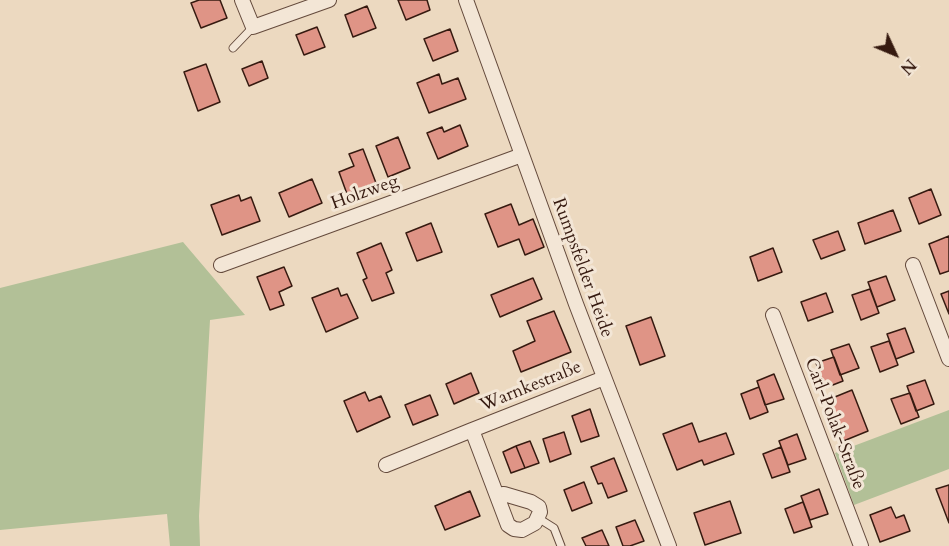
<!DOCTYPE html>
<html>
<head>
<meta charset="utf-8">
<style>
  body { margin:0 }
  #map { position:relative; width:949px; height:546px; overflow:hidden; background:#ecd9c0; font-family:Cardo,serif }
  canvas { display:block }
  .north { position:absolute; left:865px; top:24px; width:60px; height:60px; -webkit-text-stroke:4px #f3e6d6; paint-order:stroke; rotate:134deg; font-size:16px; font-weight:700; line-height:24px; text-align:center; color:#361a10 }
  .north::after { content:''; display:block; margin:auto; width:21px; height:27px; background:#361a10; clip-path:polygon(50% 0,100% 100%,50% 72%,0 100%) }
</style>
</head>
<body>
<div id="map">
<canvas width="949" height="546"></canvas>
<div class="north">N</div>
</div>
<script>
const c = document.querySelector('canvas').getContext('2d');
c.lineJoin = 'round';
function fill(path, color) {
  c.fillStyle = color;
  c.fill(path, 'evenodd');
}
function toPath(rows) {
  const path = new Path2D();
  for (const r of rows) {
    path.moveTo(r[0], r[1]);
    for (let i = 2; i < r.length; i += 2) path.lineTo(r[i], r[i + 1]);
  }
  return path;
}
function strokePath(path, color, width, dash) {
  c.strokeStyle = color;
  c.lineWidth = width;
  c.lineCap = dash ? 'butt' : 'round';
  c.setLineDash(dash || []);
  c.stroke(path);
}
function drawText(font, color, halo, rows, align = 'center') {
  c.font = font + ' Cardo,serif';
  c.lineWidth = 6;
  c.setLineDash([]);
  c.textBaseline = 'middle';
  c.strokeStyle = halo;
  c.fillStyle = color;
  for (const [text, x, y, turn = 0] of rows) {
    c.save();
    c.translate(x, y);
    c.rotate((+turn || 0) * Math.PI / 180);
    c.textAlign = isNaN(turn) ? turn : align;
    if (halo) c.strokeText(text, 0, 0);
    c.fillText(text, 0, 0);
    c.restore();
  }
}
fill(toPath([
  [183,242,245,315,210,320,199,516,200,546,170,546,167,514,0,530,0,288],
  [949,410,949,469,854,505,835,453]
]), '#b2c097');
const building = toPath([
  [199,0,220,0,227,18,201,28,191,3,199,0],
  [398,0,427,0,430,10,406,20,398,0],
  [367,6,376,28,353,37,345,15,367,6],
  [317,27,325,47,304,55,296,35,317,27],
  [450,29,458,51,433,61,424,39,450,29],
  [262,61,268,78,249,86,242,69,262,61],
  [206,64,220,102,198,111,184,72,206,64],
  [439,74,442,84,458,78,466,99,429,113,417,83,439,74],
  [460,125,468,146,438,159,427,133,442,127,444,132,460,125],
  [398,137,410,168,388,177,376,146,398,137],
  [363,149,376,183,347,194,339,172,354,166,349,154,363,149],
  [312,179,322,203,289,217,279,193,312,179],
  [931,189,941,215,919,224,909,198,931,189],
  [239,195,241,201,251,197,260,221,222,235,211,205,239,195],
  [511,204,519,225,533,219,544,247,525,255,519,239,498,247,485,214,511,204],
  [893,210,901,231,865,244,858,223,893,210],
  [431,223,442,252,417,261,406,233,431,223],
  [838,231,845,250,821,259,813,240,838,231],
  [949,236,949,271,940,274,929,244,949,236],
  [381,243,392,270,386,273,394,293,372,301,363,280,367,278,357,253,381,243],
  [773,248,782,272,758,281,750,257,773,248],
  [284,267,292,286,279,292,284,305,270,310,257,277,284,267],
  [886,276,895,300,877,307,868,282,886,276],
  [533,278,542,299,500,317,491,295,533,278],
  [338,288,341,296,347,294,358,318,326,332,312,298,338,288],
  [870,289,879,313,861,320,852,295,870,289],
  [949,291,949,314,941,294,949,291],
  [826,293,833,312,808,321,801,302,826,293],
  [554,311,571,352,521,372,513,351,535,341,527,321,554,311],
  [651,317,665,356,640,365,626,326,651,317],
  [905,328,914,352,896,359,887,334,905,328],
  [889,341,898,365,880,372,871,347,889,341],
  [849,344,859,368,840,375,831,350,849,344],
  [834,357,843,381,825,388,816,363,834,357],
  [471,373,479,393,454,404,446,384,471,373],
  [774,374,784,399,765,405,757,381,774,374],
  [925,380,934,404,916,411,907,386,925,380],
  [759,387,768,412,750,419,741,394,759,387],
  [852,390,868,431,841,442,825,401,852,390],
  [365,392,369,401,381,396,390,417,357,432,344,401,365,392],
  [910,393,919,417,901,424,891,399,910,393],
  [430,395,438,415,413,425,405,405,430,395],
  [590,409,599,436,581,442,572,416,590,409],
  [692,423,699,442,726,433,734,454,704,465,702,460,677,470,663,434,692,423],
  [564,432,571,454,550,462,543,439,564,432],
  [797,434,806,459,788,465,779,441,797,434],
  [530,441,539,463,525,468,516,446,530,441],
  [516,446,525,468,511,473,503,452,516,446],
  [781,447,790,472,772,478,763,454,781,447],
  [614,458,627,491,608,498,602,483,598,484,591,467,614,458],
  [584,482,592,503,572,511,564,490,584,482],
  [949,485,949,523,936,489,949,485],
  [819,489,828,514,810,520,801,496,819,489],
  [470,491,480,516,445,530,435,506,470,491],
  [730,501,741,533,705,545,694,513,730,501],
  [803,502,812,527,794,533,785,509,803,502],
  [891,507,896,518,904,515,910,531,880,542,870,515,891,507],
  [635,520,644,541,630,546,623,546,616,527,635,520],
  [602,530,609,546,586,546,582,538,602,530]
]);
fill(building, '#df9486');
strokePath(building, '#361a10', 1.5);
const service = toPath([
  [233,48,253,27],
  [538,518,554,528,561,546]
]);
const minor = toPath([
  [242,0,253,27,329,0],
  [466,0,576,304,669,546],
  [221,265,522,155],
  [913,265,949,359],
  [773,315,861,546],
  [386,465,472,430],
  [498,495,504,494,531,502,539,507,540,512,535,523,522,530,514,529,508,525,472,430,604,378]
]);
strokePath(service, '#644a3c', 9);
strokePath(minor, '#644a3c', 16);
strokePath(service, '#f3e6d6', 7);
strokePath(minor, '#f3e6d6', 14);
drawText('18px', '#361a10', '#f3e6d6', [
  ["Holzweg",365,193,-20],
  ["Rumpsfelder Heide",582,268,70],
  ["Warnkestraße",531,387,-22],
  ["Carl-Polak-Straße",834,424,69]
]);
</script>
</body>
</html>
